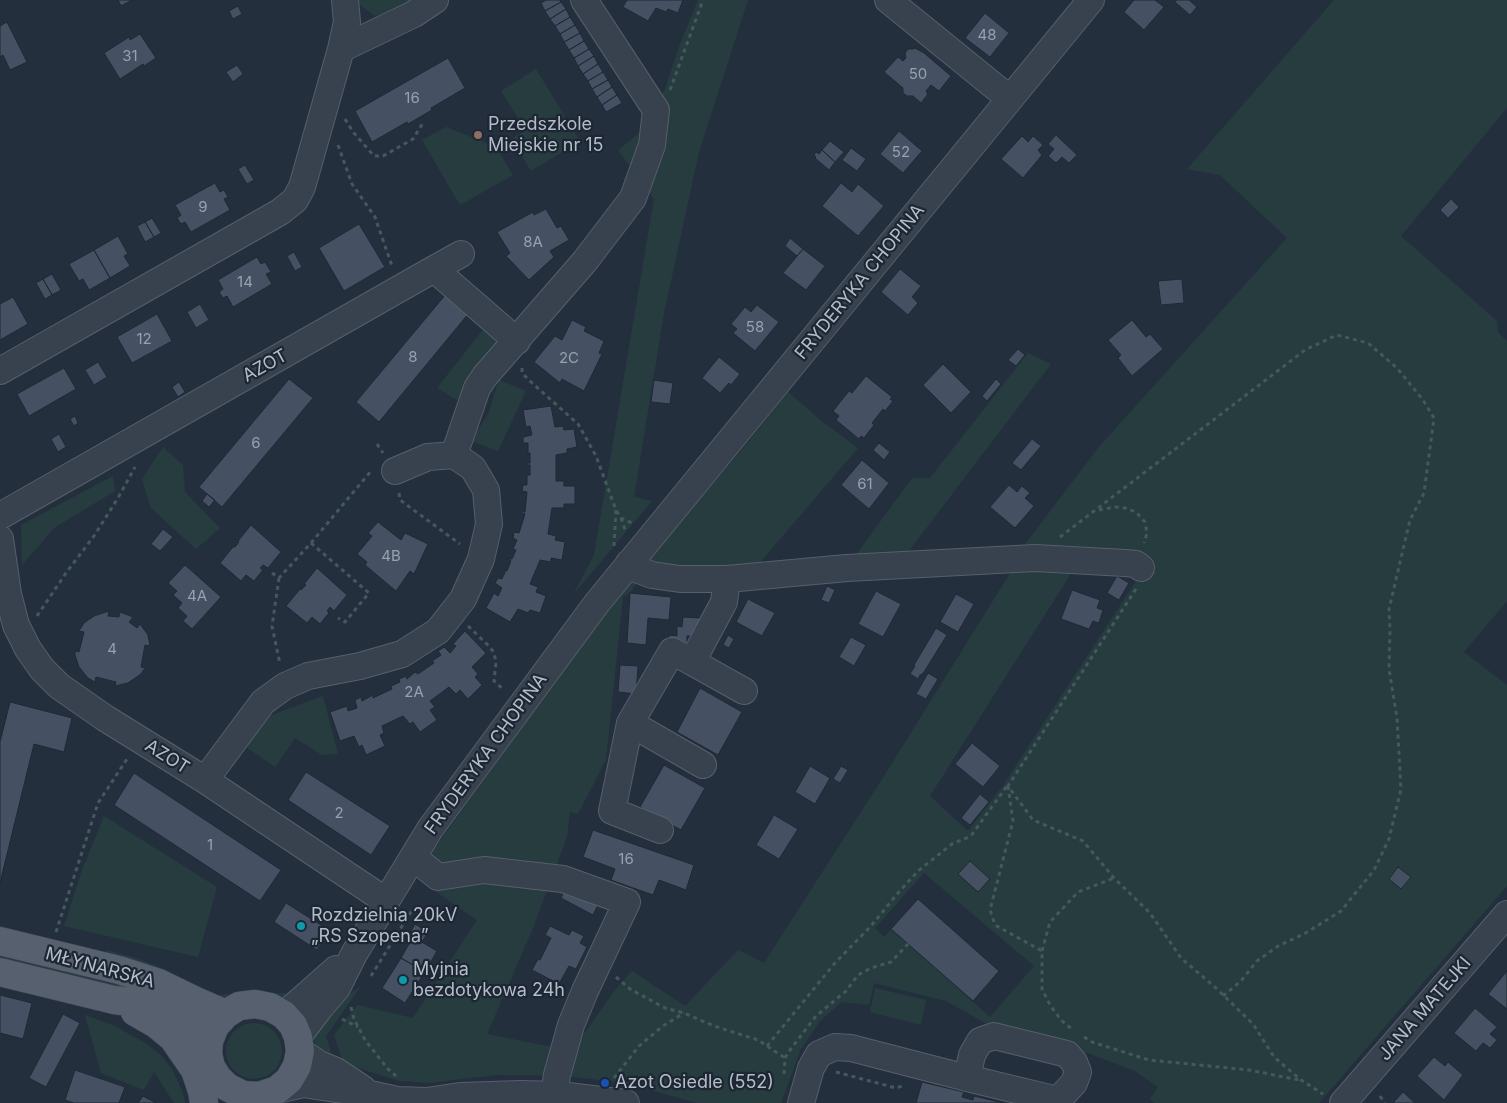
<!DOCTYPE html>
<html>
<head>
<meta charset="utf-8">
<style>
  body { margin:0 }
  canvas { display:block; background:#242f3e }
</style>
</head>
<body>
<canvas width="1507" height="1103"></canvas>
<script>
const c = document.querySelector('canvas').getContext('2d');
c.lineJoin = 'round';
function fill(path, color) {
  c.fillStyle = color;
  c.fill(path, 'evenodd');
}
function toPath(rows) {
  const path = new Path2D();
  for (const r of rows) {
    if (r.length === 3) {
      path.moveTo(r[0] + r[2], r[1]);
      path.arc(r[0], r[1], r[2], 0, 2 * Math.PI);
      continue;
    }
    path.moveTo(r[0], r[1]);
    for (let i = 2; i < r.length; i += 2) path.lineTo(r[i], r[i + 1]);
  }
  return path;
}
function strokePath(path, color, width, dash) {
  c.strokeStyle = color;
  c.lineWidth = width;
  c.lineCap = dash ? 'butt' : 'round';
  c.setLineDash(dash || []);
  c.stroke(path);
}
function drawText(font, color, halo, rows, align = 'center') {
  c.font = font + ' Inter,sans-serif';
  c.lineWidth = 4.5;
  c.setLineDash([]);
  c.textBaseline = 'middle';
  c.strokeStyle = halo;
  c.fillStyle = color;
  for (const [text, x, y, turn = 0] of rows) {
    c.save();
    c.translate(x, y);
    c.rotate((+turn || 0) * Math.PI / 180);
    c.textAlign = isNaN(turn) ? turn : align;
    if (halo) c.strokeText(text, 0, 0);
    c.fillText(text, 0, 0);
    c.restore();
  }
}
fill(toPath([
  [358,0,417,0,403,10,375,16,361,6],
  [698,0,748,0,699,152,664,313,634,497,652,501,573,595,594,555,654,199,618,150,644,129,665,89,680,44],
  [1334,0,1507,0,1507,108,1401,236,1497,321,1498,332,1507,341,1507,601,1464,652,1507,685,1507,886,1319,1103,1154,1103,1150,1099,1158,1087,1135,1071,1077,1049,985,1023,946,1001,874,983,869,1005,842,1002,820,1021,801,1049,781,1103,698,1103,624,1083,566,1076,497,1075,428,1083,399,1081,343,1063,334,1035,357,1005,413,1018,477,920,429,887,435,876,432,852,620,592,745,446,788,392,824,423,858,448,757,566,679,571,651,563,630,593,623,597,606,760,578,814,570,812,567,837,533,928,487,1034,572,1051,615,990,632,971,685,1006,738,950,764,963,886,773,1012,570,1023,547,1098,448,1287,238,1220,175,1187,169],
  [1072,572,1138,578,1002,787,968,831,930,796],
  [924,873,1034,966,990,1017,891,929,884,937,875,928],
  [536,69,580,141,531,171,512,139,526,130,501,91],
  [446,127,496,147,513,175,460,205,422,140],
  [485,327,504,343,457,400,437,388],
  [1028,353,1051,364,905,556,850,563,912,478,930,478],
  [499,380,526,391,498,451,471,441,488,414],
  [163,447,183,465,185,492,220,528,196,549,151,508,142,479],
  [113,476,115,491,54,528,22,565,21,525],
  [323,696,338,754,322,755,295,738,275,767,246,747,269,716],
  [104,816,217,887,198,957,64,926,81,873],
  [106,950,136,958,156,966,213,995,294,993,285,999,224,1001,106,955],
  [0,953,117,980,187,1005,0,961],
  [361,986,326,1036,333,1059,322,1056,315,1043,314,1030,329,1008],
  [875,988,926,1000,921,1025,870,1012],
  [85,1015,115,1026,147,1044,161,1055,172,1069,183,1093,185,1103,174,1103,154,1072,144,1090,101,1073],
  [254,1051,28]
]), '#263c3f');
const building = toPath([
  [118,0,132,0,121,6,118,0],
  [546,0,560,0,561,2,545,11,541,3,546,0],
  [627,0,683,0,678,13,668,9,666,12,656,8,648,21,623,7,627,0],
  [1134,0,1155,0,1164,7,1144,30,1124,12,1134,0],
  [1177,0,1189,0,1197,7,1190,15,1175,2,1177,0],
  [561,2,566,9,550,19,545,11,561,2],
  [238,6,242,14,233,19,229,11,238,6],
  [566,9,570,17,555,26,550,19,566,9],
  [985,13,1009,33,990,57,965,38,985,13],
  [570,17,575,25,560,34,555,26,570,17],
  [7,22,27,62,10,70,3,55,0,57,0,26,7,22],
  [575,25,580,33,564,42,560,34,575,25],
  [580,33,584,41,569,50,564,42,580,33],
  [140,34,156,58,144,66,143,64,120,79,104,53,129,37,130,40,140,34],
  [584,41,589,49,574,58,569,50,584,41],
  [915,48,924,53,951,76,939,91,931,85,926,91,928,94,921,103,913,96,907,96,903,93,903,88,884,72,898,57,903,61,906,58,905,53,908,49,913,49,915,48],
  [589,49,594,56,578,66,574,58,589,49],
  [594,56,598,64,583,74,578,66,594,56],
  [448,58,465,88,431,108,432,110,408,124,407,122,372,142,355,111,448,58],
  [598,64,603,72,588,81,583,74,598,64],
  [237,65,243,74,233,82,226,72,237,65],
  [603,72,608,80,592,89,588,81,603,72],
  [608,80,612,87,597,97,592,89,608,80],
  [612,87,617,95,602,105,597,97,612,87],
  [617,95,622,103,606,112,602,105,617,95],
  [899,131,922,151,903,173,880,154,899,131],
  [1056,135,1077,155,1069,163,1062,157,1056,163,1048,156,1054,149,1048,144,1056,135],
  [1022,136,1028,142,1033,136,1043,145,1038,150,1042,155,1023,178,1001,159,1022,136],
  [830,141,844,152,835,162,822,150,830,141],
  [851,148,866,159,857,171,842,160,851,148],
  [822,150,835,162,829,170,815,158,816,157,814,155,816,152,819,154,822,150],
  [245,165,254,180,247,184,238,169,245,165],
  [215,183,220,192,224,190,228,197,224,199,230,210,191,232,185,222,181,224,177,218,181,215,175,205,215,183],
  [841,183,852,192,858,184,884,206,858,236,822,206,841,183],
  [1451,199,1459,207,1448,218,1440,210,1451,199],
  [546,209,557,228,561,226,569,240,550,251,554,257,529,280,506,256,510,253,497,232,533,212,534,215,546,209],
  [152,218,161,233,154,237,145,222,152,218],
  [145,222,154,237,145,242,137,226,145,222],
  [359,224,385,267,344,291,319,248,359,224],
  [118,236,128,254,124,256,130,266,110,278,94,250,118,236],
  [790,238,803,249,797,256,785,246,790,238],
  [803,249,825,266,806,290,783,273,803,249],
  [94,250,110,278,89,290,83,279,79,281,69,264,94,250],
  [294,252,302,267,295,271,287,256,294,252],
  [257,257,261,264,265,262,271,272,266,274,272,284,233,307,227,296,223,298,219,292,223,289,218,280,257,257],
  [900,269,921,286,912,297,918,303,908,315,881,292,900,269],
  [52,274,61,290,52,295,43,279,52,274],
  [43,279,52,295,45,299,36,283,43,279],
  [1182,279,1184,303,1161,305,1158,281,1182,279],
  [446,294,469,313,379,422,356,402,446,294],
  [13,297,28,324,0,340,0,304,13,297],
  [200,304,209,320,196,328,187,312,200,304],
  [757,305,779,322,755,351,733,333,737,329,731,324,745,307,751,312,757,305],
  [157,314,172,341,132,363,117,337,157,314],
  [572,320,586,327,584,331,604,341,599,353,602,354,584,391,562,379,560,383,534,362,555,336,562,340,572,320],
  [1132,320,1146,337,1150,334,1163,349,1132,376,1118,358,1121,355,1108,340,1132,320],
  [1018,349,1025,355,1016,366,1008,360,1018,349],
  [719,357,740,374,731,385,729,383,720,393,702,378,719,357],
  [98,362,107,377,94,385,85,370,98,362],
  [943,364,971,392,951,413,923,385,943,364],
  [64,368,76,389,29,416,17,394,64,368],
  [866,376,892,397,890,399,893,401,885,411,883,409,872,423,874,425,864,438,861,436,859,439,836,420,839,416,833,411,849,391,852,393,866,376],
  [289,379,313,398,222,507,199,487,289,379],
  [996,379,1001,384,987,401,982,396,996,379],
  [654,380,673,383,670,404,651,402,654,380],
  [179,382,185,392,178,397,172,387,179,382],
  [551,406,555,427,563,426,564,430,574,429,577,447,567,449,567,453,556,455,556,481,564,481,564,486,575,486,575,504,564,504,564,508,552,508,548,534,556,536,555,540,565,542,562,560,551,558,551,562,540,560,530,584,538,587,536,592,546,596,540,613,530,610,528,613,518,609,510,622,486,608,494,593,498,596,502,588,495,583,498,578,502,579,506,570,507,571,511,561,508,559,512,559,516,550,513,549,517,540,513,538,514,532,519,533,525,514,521,513,521,512,525,512,527,492,522,491,523,485,527,485,527,475,530,475,530,465,526,465,526,463,530,463,530,453,528,453,528,443,523,443,523,437,532,435,530,426,526,427,523,410,551,406],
  [75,416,78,423,74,426,70,419,75,416],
  [59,434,66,447,58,452,51,439,59,434],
  [1032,439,1041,446,1021,470,1012,463,1032,439],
  [879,443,890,452,884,460,873,450,879,443],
  [862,460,889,483,869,509,841,485,862,460],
  [1009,485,1017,492,1022,486,1030,493,1025,498,1034,506,1015,528,990,507,1009,485],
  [207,494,215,500,209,507,202,501,207,494],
  [378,522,401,540,405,533,428,544,414,574,410,571,396,591,365,565,367,562,357,554,372,536,368,533,378,522],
  [251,525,281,552,268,568,263,565,260,568,263,570,254,581,246,575,241,581,220,563,233,547,235,547,239,542,238,541,251,525],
  [163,529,173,537,160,551,151,544,163,529],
  [185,565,221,597,192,629,183,621,187,616,178,608,182,603,173,595,177,591,168,583,185,565],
  [317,568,347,595,334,611,330,607,327,611,329,613,320,624,312,617,307,623,286,606,300,589,301,590,306,585,304,584,317,568],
  [1117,576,1129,583,1119,600,1107,593,1117,576],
  [827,586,835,590,829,603,821,600,827,586],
  [1072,590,1100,600,1097,608,1103,610,1099,623,1093,621,1089,629,1061,619,1072,590],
  [876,591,901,604,883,637,858,624,876,591],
  [630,593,671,597,669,620,648,618,646,645,627,643,630,593],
  [956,594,974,604,958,632,940,622,956,594],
  [748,599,775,613,762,636,736,622,748,599],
  [109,611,108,616,119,617,120,612,133,617,129,622,137,628,140,624,143,628,148,635,150,646,145,645,141,667,145,668,141,674,128,683,115,686,116,682,96,677,95,682,88,678,79,667,75,655,75,651,79,652,84,632,79,631,84,623,94,616,109,611],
  [683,617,701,618,701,627,695,627,695,636,687,636,687,645,669,645,669,635,677,636,677,626,682,627,683,617],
  [936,628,947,635,924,672,921,675,920,675,918,679,910,674,915,666,914,665,936,628],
  [465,631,486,653,472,667,478,674,475,677,482,685,468,699,460,690,456,694,449,687,430,701,435,707,430,710,437,720,420,732,413,722,410,724,403,716,382,726,384,733,380,735,385,746,366,755,362,745,359,747,354,736,340,741,330,712,347,706,348,711,357,708,355,700,361,697,362,701,373,695,373,698,392,689,391,686,400,682,399,679,406,676,407,679,415,672,418,674,434,663,432,661,441,655,438,651,444,647,450,653,456,646,453,644,465,631],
  [728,635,734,639,729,648,723,645,728,635],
  [851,637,866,645,854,666,839,657,851,637],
  [620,665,638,666,636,694,618,692,620,665],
  [928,673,938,679,926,699,916,694,928,673],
  [700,688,742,712,718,755,677,732,700,688],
  [10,702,72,718,64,752,34,744,0,883,0,742,10,702],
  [972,743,1000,766,983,787,955,764,972,743],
  [664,765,705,788,681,830,640,807,664,765],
  [810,766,830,778,815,804,795,792,810,766],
  [841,766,848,770,840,783,833,779,841,766],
  [306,772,390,826,371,855,288,800,306,772],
  [134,773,281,870,260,901,114,805,134,773],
  [980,794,989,802,970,825,961,818,980,794],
  [774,815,798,829,779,859,756,845,774,815],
  [593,830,694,865,686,890,659,880,653,895,611,880,615,869,583,857,593,830],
  [970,861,990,879,978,892,958,874,970,861],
  [1398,867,1411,877,1401,889,1389,879,1398,867],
  [569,882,601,899,593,915,561,898,569,882],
  [918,899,999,971,973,1001,891,929,918,899],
  [286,903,329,930,317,950,274,922,286,903],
  [415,924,428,932,422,942,409,935,415,924],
  [550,926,569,935,572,930,584,936,580,943,587,947,576,969,569,966,559,984,532,970,538,959,540,960,551,938,545,935,550,926],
  [413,937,437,951,425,972,401,958,413,937],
  [401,958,425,972,405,1003,382,988,401,958],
  [1507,971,1507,1009,1488,994,1507,971],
  [0,995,32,1003,23,1039,0,1033,0,995],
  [1475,1008,1497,1027,1490,1034,1497,1040,1490,1048,1483,1043,1476,1051,1454,1033,1475,1008],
  [63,1014,80,1023,46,1087,29,1078,63,1014],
  [1434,1057,1445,1066,1448,1062,1463,1075,1444,1100,1417,1076,1434,1057],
  [75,1070,125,1087,119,1103,74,1103,65,1100,75,1070],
  [922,1082,964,1092,962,1097,973,1100,974,1096,1003,1103,916,1103,922,1082],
  [1403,1092,1415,1103,1393,1103,1403,1092],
  [143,1096,156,1103,138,1103,143,1096]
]);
fill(building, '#455162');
strokePath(building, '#1f2835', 1);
const minor = toPath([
  [888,0,1010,99],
  [341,49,414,14,435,0],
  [434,269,461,254],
  [0,371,280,212,295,200,302,187,341,49,347,22,345,0],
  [454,455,477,388,485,376,585,261,633,198,652,145,656,110,584,0],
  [0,516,434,269,517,341],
  [0,539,8,594,16,625,28,649,42,669,59,686,105,718,205,780,386,901],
  [629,563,636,569,652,575,680,579,727,579,847,568,1035,558,1125,563,1136,564,1141,568],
  [692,662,744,691],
  [630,723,703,765],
  [205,780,263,702,285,686,308,676,360,666,402,654,438,631,463,599,481,559,489,524,486,490,473,468,454,455,428,457,395,471],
  [660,830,612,811,630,723,672,651,692,662,724,602,727,579],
  [413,857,438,877,484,870,563,879,627,902,585,991,571,1025,557,1075,554,1095],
  [284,1015,336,969],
  [298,1037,319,1009,337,988,354,954,430,829,597,603,1091,0],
  [300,1051,319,1064,336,1071,363,1089],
  [277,1090,303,1084,370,1094,397,1100,427,1101,460,1096,521,1094,559,1095,626,1103],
  [801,1103,811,1068,819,1054,835,1047,851,1048,967,1078,1058,1100,1074,1083,1078,1072,1074,1062,1067,1054,994,1036,980,1041,972,1055,967,1078],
  [1343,1103,1507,914]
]);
const major = toPath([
  [0,941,119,970,159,983,196,1001,226,1014],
  [0,972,114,1000,156,1005,185,1019,201,1032,209,1041],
  [135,1012,156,1024,173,1038,195,1070,202,1091,204,1103],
  [252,1103,259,1096,277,1090,289,1080,297,1066,300,1051,298,1037,293,1025,284,1015,270,1007,255,1004,239,1006,226,1014,215,1026,209,1041,208,1054,211,1067,218,1078,227,1087,243,1095,259,1096]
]);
strokePath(minor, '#565f6c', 28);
strokePath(major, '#414a57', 29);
strokePath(toPath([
  [670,90,703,0],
  [345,119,353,132,374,156,383,156,413,139,424,121],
  [338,145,352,184,375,217,392,266],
  [522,368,522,373,531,382,578,424,596,456,616,510,621,518,634,524],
  [377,444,383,453],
  [399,493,400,500,460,544],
  [1099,510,1115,507,1125,508,1136,512,1145,522,1147,533,1144,543],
  [621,518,626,533],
  [1060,537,1305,350,1337,335,1368,343,1397,368,1423,400,1434,418,1424,493,1410,520,1389,609,1390,630,1389,669,1397,718,1401,789,1389,839,1374,870,1341,911,1304,934,1278,946,1257,961,1241,981,1223,996],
  [311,543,369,593,345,622,338,618],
  [614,546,616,510],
  [272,573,279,578,311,543,371,471],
  [279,578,272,626,280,664],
  [1136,589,1008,786,1033,820,1083,841,1114,878,1150,913,1181,958,1216,988,1253,1024,1274,1057,1301,1080,1323,1094],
  [37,616,66,573,94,536,118,498,135,467],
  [468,626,490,647,494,653,496,662,494,681,504,690],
  [1008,786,1013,821,990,910,995,925,1042,951,1042,989,1050,1005,1061,1020,1074,1031],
  [56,932,98,803,127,759],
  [1042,951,1050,922,1078,892,1114,878],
  [371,976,412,910],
  [616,977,630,989,665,1008,684,1013,714,1026,758,1040,785,1058],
  [351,1007,354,1019,365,1040,388,1069,396,1076],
  [342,1019,358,1027],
  [1084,1037,1092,1042,1149,1060,1249,1070,1299,1080],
  [767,1046,835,963,871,926,898,893,918,871,952,844,971,836,1007,786],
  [836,1072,896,1088,902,1086],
  [784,1074,785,1058,790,1050,816,1016,846,991,858,975,871,968,891,962,908,944],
  [614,1078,639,1046,663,1026,684,1013],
  [1380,1096,1385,1103]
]), '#44595c', 3, [4, 4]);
strokePath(minor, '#38414e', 26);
strokePath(major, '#56606e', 28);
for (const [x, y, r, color] of [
  [478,135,5,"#8d6e63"],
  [301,926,5,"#0f9aa8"],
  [403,980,5,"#0f9aa8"],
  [605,1083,5,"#1a4fb4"]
]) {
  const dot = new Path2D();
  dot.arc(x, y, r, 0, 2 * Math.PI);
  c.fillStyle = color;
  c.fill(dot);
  strokePath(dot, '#1d2633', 2);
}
drawText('15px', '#98a1af', null, [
  ["48",987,35],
  ["31",130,56],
  ["50",918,74],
  ["16",412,98],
  ["52",901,152],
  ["9",203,207],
  ["8A",533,242],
  ["14",245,282],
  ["58",755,327],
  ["12",144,339],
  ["8",413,357],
  ["2C",569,358],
  ["6",256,443],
  ["61",865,484],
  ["4B",391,556],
  ["4A",197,596],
  ["4",112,649],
  ["2A",414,692],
  ["2",339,813],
  ["1",210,845],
  ["16",626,859]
]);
drawText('18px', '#b4bcc9', '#1d2633', [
  ["Przedszkole",488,125],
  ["Miejskie nr 15",488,146],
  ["Rozdzielnia 20kV",311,916],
  ["„RS Szopena”",311,937],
  ["Myjnia",413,970],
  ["bezdotykowa 24h",413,991],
  ["Azot Osiedle (552)",615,1083]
], 'left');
drawText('18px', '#b4bcc9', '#1d2633', [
  ["FRYDERYKA CHOPINA",860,282,-51],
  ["AZOT",265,366,-29],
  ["FRYDERYKA CHOPINA",486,754,-54],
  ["AZOT",167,757,32],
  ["MŁYNARSKA",100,968,15],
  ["JANA MATEJKI",1425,1009,-49]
]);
</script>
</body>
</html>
